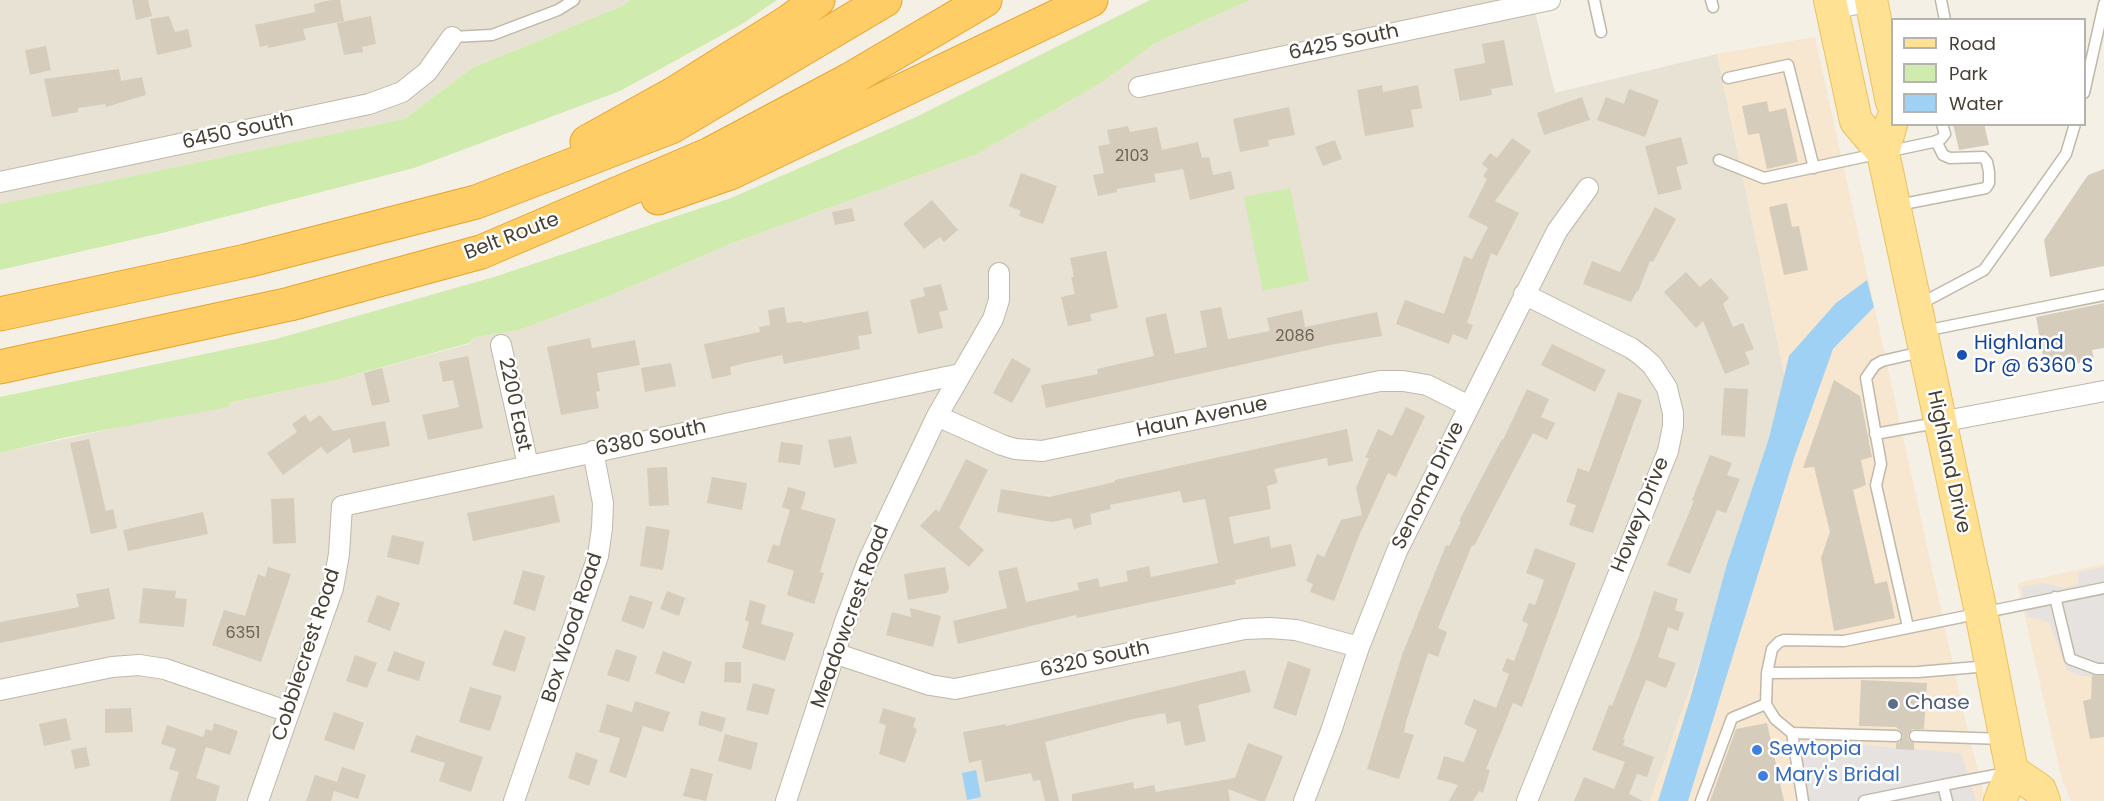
<!DOCTYPE html>
<html>
<head>
<meta charset="utf-8">
<style>
  body { margin:0 }
  #map { position:relative; width:2104px; height:801px; overflow:hidden; background:#f4f0e6; font-family:Poppins,sans-serif }
  canvas { display:block }
  .legend { position:absolute; left:1891px; top:18px; width:195px; height:108px; box-sizing:border-box; background:#fff; border:2px solid #b5b3ae; margin:0; padding:8px 10px; list-style:none; font-size:18px; color:#474035 }
  .legend li { display:flex; align-items:center; gap:12px; height:30px }
  .legend b { width:30px; border:2px solid #b5b3ae }
</style>
</head>
<body>
<div id="map">
<canvas width="2104" height="801"></canvas>
<ul class="legend">
<li><b style="height:8px;background:#ffe194"></b>Road</li>
<li><b style="height:16px;background:#cfebad"></b>Park</li>
<li><b style="height:16px;background:#9fd1f4"></b>Water</li>
</ul>
</div>
<script>
const c = document.querySelector('canvas').getContext('2d');
c.lineJoin = 'round';
function fill(path, color) {
  c.fillStyle = color;
  c.fill(path, 'evenodd');
}
function toPath(rows) {
  const path = new Path2D();
  for (const r of rows) {
    path.moveTo(r[0], r[1]);
    for (let i = 2; i < r.length; i += 2) path.lineTo(r[i], r[i + 1]);
  }
  return path;
}
function strokePath(path, color, width, dash) {
  c.strokeStyle = color;
  c.lineWidth = width;
  c.lineCap = dash ? 'butt' : 'round';
  c.setLineDash(dash || []);
  c.stroke(path);
}
function drawText(font, color, halo, rows, align = 'center') {
  c.font = font + ' Poppins,sans-serif';
  c.lineWidth = 5;
  c.setLineDash([]);
  c.textBaseline = 'middle';
  c.strokeStyle = halo;
  c.fillStyle = color;
  for (const [text, x, y, turn = 0] of rows) {
    c.save();
    c.translate(x, y);
    c.rotate((+turn || 0) * Math.PI / 180);
    c.textAlign = isNaN(turn) ? turn : align;
    if (halo) c.strokeText(text, 0, 0);
    c.fillText(text, 0, 0);
    c.restore();
  }
}
fill(toPath([
  [0,0,630,0,622,6,472,68,404,119,0,204],
  [1250,0,1532,0,1555,93,1717,54,1791,406,1650,801,0,801,0,453,332,381,469,344,476,337,519,330,609,296,730,244,977,154,1101,83,1155,43]
]), '#e8e2d4');
fill(toPath([
  [1815,37,1968,732,1986,801,1650,801,1791,406,1717,54],
  [2104,564,2104,801,2071,801,2062,780,2017,583]
]), '#f7e7d0');
fill(toPath([
  [630,0,777,0,742,24,620,91,414,168,166,232,0,270,0,204,404,119,472,68,622,6],
  [1150,0,1250,0,1155,43,1101,83,977,154,730,244,609,296,519,330,476,337,469,343,332,381,229,403,228,407,67,437,0,453,0,397,276,339,494,277,731,198,916,117],
  [1290,188,1309,281,1263,291,1244,197]
]), '#cfebad');
fill(toPath([
  [2104,567,2104,676,2082,676,2067,670,2049,622,2028,617,2021,587,2044,583,2063,588,2079,584,2077,573],
  [1787,739,1961,753,1976,801,1800,801]
]), '#e5e2df');
fill(toPath([
  [1867,280,1874,307,1833,349,1794,458,1688,801,1658,801,1691,696,1727,564,1769,438,1789,356,1836,303],
  [976,770,981,797,967,800,962,773]
]), '#9fd1f4');
fill(toPath([
  [132,0,148,0,152,16,136,20],
  [331,0,340,0,344,21,303,29,306,40,268,48,268,45,260,47,255,25,315,12,314,4],
  [169,16,175,32,188,29,192,47,157,55,150,19],
  [371,16,376,44,362,47,363,52,344,55,337,23],
  [1504,40,1513,85,1491,89,1492,95,1460,101,1454,69,1485,63,1482,44],
  [46,46,51,70,30,75,25,50],
  [119,69,121,81,142,77,146,95,106,107,105,104,78,108,78,112,52,117,44,79],
  [1382,85,1383,92,1418,85,1422,108,1411,110,1414,127,1365,136,1357,90],
  [1629,89,1659,100,1645,137,1597,120,1606,97,1624,104],
  [1582,97,1590,120,1544,135,1537,113],
  [1767,101,1769,112,1786,108,1798,162,1767,169,1759,133,1748,135,1742,106],
  [1289,107,1295,135,1268,140,1269,146,1240,152,1233,119],
  [1953,124,1984,124,1989,145,1959,150],
  [1128,126,1130,132,1157,127,1162,150,1198,142,1202,158,1209,157,1213,175,1231,171,1235,189,1190,200,1183,169,1154,174,1156,182,1117,189,1117,192,1098,196,1093,175,1104,173,1098,146,1110,144,1107,130],
  [1681,137,1688,164,1676,167,1682,189,1658,195,1645,146],
  [1512,138,1531,151,1495,201,1519,213,1497,256,1491,253,1467,323,1473,325,1467,340,1453,334,1449,344,1396,324,1405,300,1444,314,1464,256,1472,259,1488,227,1468,217,1487,179,1483,176,1488,169,1482,164,1490,153,1497,158],
  [1335,140,1342,159,1323,166,1315,147],
  [2104,169,2104,266,2050,277,2044,240,2088,175],
  [1021,173,1057,186,1043,224,1019,216,1021,211,1009,206],
  [932,200,958,230,944,242,940,237,924,249,903,224],
  [1787,203,1792,227,1799,226,1808,270,1784,275,1769,207],
  [1655,207,1676,219,1653,262,1650,261,1638,292,1637,291,1631,302,1583,284,1592,261,1620,272],
  [852,208,855,221,835,225,832,212],
  [1106,251,1118,308,1090,314,1092,321,1068,326,1061,297,1075,294,1071,277,1074,277,1070,258],
  [1686,272,1700,287,1711,278,1729,298,1723,304,1733,327,1743,323,1754,349,1745,352,1750,364,1725,374,1703,321,1696,328,1664,292],
  [941,284,948,310,939,312,943,328,918,334,910,300,925,296,923,288],
  [2104,303,2104,348,2092,350,2094,360,2049,369,2047,356,2043,356,2036,317],
  [784,307,787,323,802,321,803,323,868,311,872,334,858,336,860,349,784,364,782,355,745,363,730,367,731,375,712,379,704,344,760,332,759,327,770,325,768,310],
  [1221,307,1228,339,1270,331,1267,318,1302,310,1305,327,1377,312,1382,336,1335,344,1046,408,1041,385,1098,374,1097,369,1154,356,1145,318,1166,313,1175,354,1207,347,1200,311],
  [590,338,592,348,635,340,640,365,597,373,600,391,596,392,599,408,561,415,547,347],
  [1552,344,1606,370,1595,392,1541,365],
  [468,356,483,428,428,440,422,415,459,407,453,380,443,382,439,362],
  [1012,358,1031,369,1012,403,993,393],
  [671,363,676,386,645,392,641,368],
  [382,368,390,402,372,406,364,373],
  [1834,380,1860,396,1872,457,1861,460,1866,485,1853,490,1875,584,1887,581,1895,618,1834,631,1821,558,1830,532,1814,467,1803,468],
  [1724,388,1748,389,1745,437,1721,435],
  [1527,389,1549,399,1541,417,1555,423,1547,440,1533,433,1474,546,1472,545,1438,628,1447,632,1438,657,1428,653,1406,722,1404,732,1414,735,1399,779,1367,769,1402,655,1446,545,1449,546,1461,522,1459,521,1502,439,1503,440],
  [1618,392,1642,400,1593,533,1569,525,1576,505,1566,502,1578,468,1589,472],
  [1406,407,1425,416,1396,477,1388,473,1358,538,1334,601,1310,592,1313,584,1306,581,1317,554,1324,557,1341,520,1362,515,1356,488,1369,458,1365,458,1378,429,1392,436],
  [305,415,310,422,320,415,333,431,385,421,390,446,353,453,350,438,327,454,321,447,283,475,267,453,297,432,292,424],
  [1347,429,1353,461,1328,466,1327,458,1274,469,1278,483,1267,486,1271,509,1229,517,1234,544,1269,536,1271,548,1291,544,1296,566,1235,580,1236,584,1077,618,1076,615,958,644,953,621,1007,608,998,571,1017,567,1026,602,1079,590,1077,583,1098,578,1100,587,1128,581,1126,571,1149,566,1151,577,1218,563,1205,499,1183,503,1180,491,1110,505,1111,509,1090,514,1092,524,1074,529,1071,518,1052,522,997,512,1001,489,1049,497,1115,482,1115,480],
  [851,436,857,463,834,468,828,440],
  [89,439,106,511,113,509,117,528,91,534,70,443],
  [781,442,803,445,800,465,778,462],
  [1710,455,1732,463,1727,475,1740,479,1726,513,1717,510,1690,574,1667,565,1694,501,1692,500],
  [966,459,988,470,959,528,984,550,969,567,920,526,936,509,939,512],
  [667,467,669,505,649,506,647,468],
  [712,477,747,483,742,510,707,503],
  [788,487,806,492,801,509,836,519,820,572,824,573,814,604,787,595,794,571,767,562,773,544,779,546,790,510,782,507],
  [554,495,560,522,473,541,467,513],
  [294,498,296,543,273,544,271,499],
  [203,512,208,534,128,551,123,530],
  [646,526,670,530,663,570,640,566],
  [392,535,424,542,419,565,387,557],
  [1535,548,1576,563,1522,707,1513,703,1486,769,1490,770,1483,793,1479,791,1473,801,1449,801,1458,785,1437,779,1444,756,1464,762,1477,730,1464,724,1474,699,1496,708,1509,674,1502,671,1507,658,1514,661,1528,624,1522,621,1529,603,1535,605,1544,580,1526,573],
  [268,567,291,574,261,662,212,645,224,610,245,616,258,574,265,577],
  [945,567,949,588,947,593,908,600,904,574],
  [523,570,545,576,535,611,513,604],
  [109,588,115,619,0,643,0,622,79,607,76,594],
  [143,588,176,591,175,598,187,599,184,627,139,623],
  [667,591,685,598,679,616,660,609],
  [1654,591,1678,599,1675,610,1684,613,1678,631,1668,627,1658,657,1676,663,1666,688,1646,680,1623,739,1625,739,1623,745,1654,757,1647,777,1637,774,1629,794,1643,801,1574,801,1584,777,1614,789,1625,762,1592,750,1609,705,1612,706,1639,637],
  [377,595,400,603,390,631,367,622],
  [630,595,653,602,644,629,621,621],
  [750,600,766,605,761,624,794,633,785,661,742,648,749,622,745,620],
  [910,608,941,616,933,647,886,635,892,612,911,617],
  [504,630,526,637,515,672,492,665],
  [616,649,637,656,629,682,607,675],
  [394,651,425,662,419,681,387,671],
  [663,651,692,662,684,684,655,673],
  [355,655,377,663,367,688,346,681],
  [1288,661,1311,669,1296,716,1273,708],
  [725,662,741,662,741,683,724,682],
  [1245,670,1251,692,1198,705,1206,741,1185,746,1180,721,1167,724,1165,713,1133,719,1045,742,1059,801,1045,801,1040,780,1033,781,1031,773,985,782,981,760,969,763,963,732,1006,724,1006,726],
  [2092,675,2104,676,2104,737,2090,739,2083,701,2091,699],
  [1861,680,1927,683,1924,729,1912,729,1908,735,1909,740,1914,743,1914,750,1896,749,1896,743,1900,742,1903,737,1902,732,1896,727,1859,726],
  [753,683,775,689,768,715,746,710],
  [470,687,502,696,490,731,459,722],
  [635,701,670,712,663,732,643,726,626,778,609,772,620,738,599,732,607,704,632,712],
  [131,708,133,732,105,733,105,709],
  [883,708,916,718,913,727,917,729,905,763,879,754,886,725,879,723],
  [701,711,726,718,722,732,698,725],
  [334,712,364,723,354,750,324,740],
  [66,718,71,740,44,746,39,724],
  [214,723,238,731,230,755,206,747,196,778,220,786,216,801,170,801,179,772,169,769,176,749,161,744,167,725,203,737,206,729,212,731],
  [1767,723,1784,801,1710,801,1736,729],
  [725,734,758,743,751,770,718,761],
  [416,735,483,757,471,792,439,781,445,763,410,752],
  [1248,743,1283,756,1265,801,1259,801,1228,789,1230,801,1072,801,1072,794,1133,782,1134,789,1154,785,1156,792,1235,778],
  [86,747,90,766,75,769,71,750],
  [576,752,598,760,589,786,568,778],
  [342,767,366,775,358,799,334,791,331,801,306,801,315,775,337,782],
  [691,768,713,774,706,801,683,796]
]), '#d6ccbb');
const service = toPath([
  [1594,0,1601,32],
  [1711,0,1713,7],
  [1941,0,1945,20],
  [452,37,492,35,558,10,574,0],
  [1728,78,1788,65,1814,168],
  [2084,93,2104,4],
  [1719,160,1764,178,1933,142,1941,139,1945,134,1942,124],
  [1898,205,1986,188,1989,183,1989,172,1987,162,1983,157,1950,158,1943,155,1936,141],
  [1920,304,1984,270,2066,154,2075,124],
  [1924,331,2104,295],
  [1875,434,1936,423],
  [2055,597,2070,659,2097,669,2104,669],
  [1908,627,1876,485,1881,464,1866,378,1875,365,1882,361,1921,352],
  [1767,673,1772,649,1779,642,1784,640,1844,641,2104,588],
  [1792,733,1803,801],
  [1896,736,1792,733,1775,719,1766,704,1767,673,1918,672,1989,666],
  [1915,736,2004,739],
  [1943,785,2006,773],
  [1701,801,1732,718,1766,704],
  [1864,801,1943,785,1947,801]
]);
const minor = toPath([
  [1139,87,1550,0],
  [0,182,369,104,402,92,427,72,452,37],
  [1524,294,1631,348,1642,356,1652,365,1667,388,1673,413,1673,426,1668,451,1527,801],
  [501,345,528,465],
  [937,416,1002,445,1015,449,1042,451,1380,381,1403,381,1427,385,1469,406],
  [1940,422,2104,391],
  [834,653,930,685,955,689,1245,629,1270,628,1296,630,1359,647],
  [0,690,112,667,139,665,165,669,289,712],
  [258,801,333,588,339,554,342,506,960,374],
  [514,801,598,556,602,528,603,503,593,451],
  [786,801,845,622,868,561,937,416,993,319,999,300,999,273],
  [1304,801,1331,731,1359,647,1397,551,1557,231,1588,188]
]);
const tertiary = toPath([
  [1832,7,1866,0]
]);
const primary = toPath([
  [1830,0,1856,121,1883,153],
  [1871,0,1892,102],
  [1892,121,1883,153,1981,612,2012,771,2000,801],
  [2012,771,2040,790,2044,801]
]);
const motorway = toPath([
  [587,142,675,93,788,22,818,0],
  [658,198,730,173,1091,0],
  [0,314,246,261,476,202,671,127,885,0],
  [0,367,290,304,481,252,710,154,849,80,985,0]
]);
strokePath(service, '#c0b8a8', 13);
strokePath(minor, '#c0b8a8', 22);
strokePath(tertiary, '#c0b8a8', 26);
strokePath(primary, '#eac15e', 34);
strokePath(motorway, '#e6a32e', 35);
strokePath(service, '#fff', 10);
strokePath(minor, '#fff', 20);
strokePath(tertiary, '#fff', 24);
strokePath(primary, '#ffe194', 32);
strokePath(motorway, '#ffcd66', 33);
for (const [x, y, r, color] of [
  [1962,355,6,"#1a4fb4"],
  [1893,704,6,"#5c6f8a"],
  [1757,750,6,"#3f7fe0"],
  [1763,776,6,"#3f7fe0"]
]) {
  const dot = new Path2D();
  dot.arc(x, y, r, 0, 2 * Math.PI);
  c.fillStyle = color;
  c.fill(dot);
  strokePath(dot, '#fff', 2);
}
drawText('16px', '#6b6356', null, [
  ["2103",1132,157],
  ["2086",1295,337],
  ["6351",243,634]
]);
drawText('20px', '#474035', '#fff', [
  ["6425 South",1344,43,-12],
  ["6450 South",238,132,-12],
  ["Belt Route",512,237,-21],
  ["2200 East",514,405,78],
  ["Haun Avenue",1202,418,-12],
  ["6380 South",651,439,-12],
  ["Highland Drive",1948,462,78],
  ["Senoma Drive",1429,486,-64],
  ["Howey Drive",1641,515,-68],
  ["Meadowcrest Road",851,617,-70],
  ["Box Wood Road",573,628,-72],
  ["Cobblecrest Road",307,655,-72],
  ["6320 South",1095,660,-12]
]);
drawText('20px', '#164399', '#fff', [
  ["Highland",1974,344],
  ["Dr @ 6360 S",1974,367]
], 'left');
drawText('20px', '#4e5e75', '#fff', [
  ["Chase",1905,704]
], 'left');
drawText('20px', '#366cbe', '#fff', [
  ["Sewtopia",1769,750],
  ["Mary's Bridal",1775,776]
], 'left');
</script>
</body>
</html>
